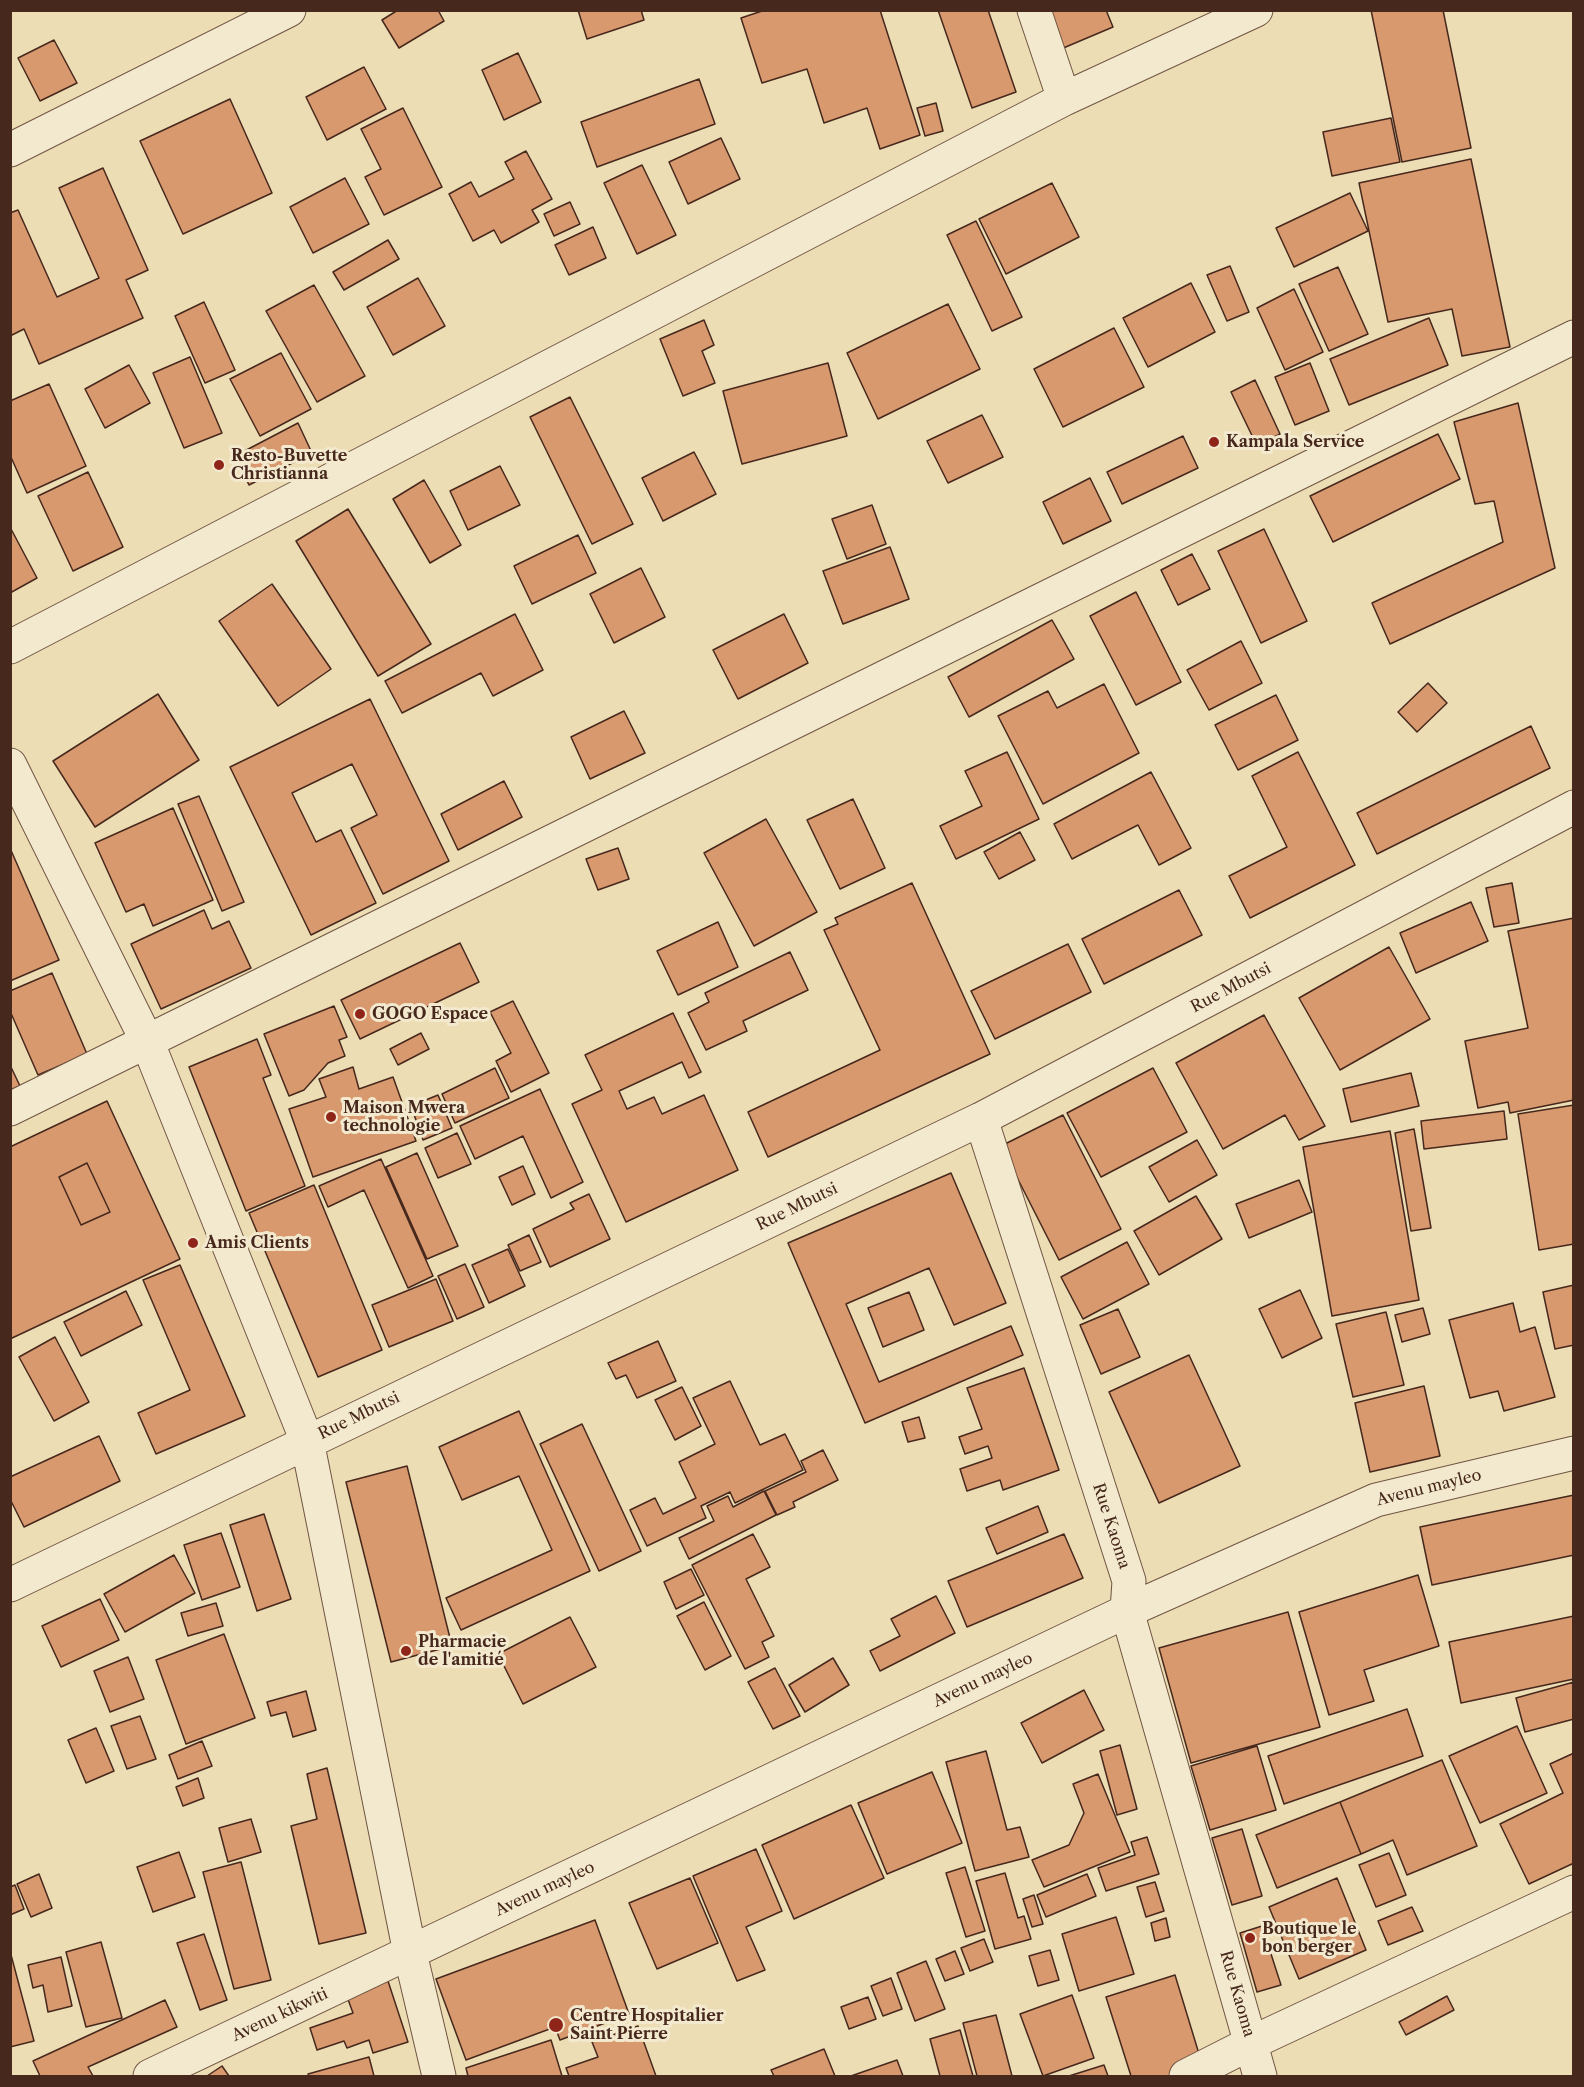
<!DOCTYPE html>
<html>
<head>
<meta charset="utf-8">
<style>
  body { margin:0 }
  #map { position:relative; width:1584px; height:2087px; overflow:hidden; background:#ecddb4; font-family:"Libre Caslon Text",serif }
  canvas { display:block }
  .frame { position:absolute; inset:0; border:12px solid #47281d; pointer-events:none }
</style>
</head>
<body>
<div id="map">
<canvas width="1584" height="2087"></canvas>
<div class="frame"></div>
</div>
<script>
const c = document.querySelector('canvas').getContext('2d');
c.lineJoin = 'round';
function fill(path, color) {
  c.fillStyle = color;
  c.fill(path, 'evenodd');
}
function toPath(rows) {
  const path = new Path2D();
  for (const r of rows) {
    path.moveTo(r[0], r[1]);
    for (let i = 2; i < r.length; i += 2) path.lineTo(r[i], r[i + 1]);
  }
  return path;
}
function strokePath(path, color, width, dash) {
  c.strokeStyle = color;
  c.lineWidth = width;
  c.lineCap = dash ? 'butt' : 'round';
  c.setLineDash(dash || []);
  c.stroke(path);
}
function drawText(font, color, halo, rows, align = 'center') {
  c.font = font + ' "Libre Caslon Text",serif';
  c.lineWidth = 6;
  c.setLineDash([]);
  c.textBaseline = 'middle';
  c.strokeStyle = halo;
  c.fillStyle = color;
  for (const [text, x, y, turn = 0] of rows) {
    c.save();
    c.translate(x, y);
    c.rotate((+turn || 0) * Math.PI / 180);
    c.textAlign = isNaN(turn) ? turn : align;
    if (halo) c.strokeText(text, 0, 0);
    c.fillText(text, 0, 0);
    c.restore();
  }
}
const building = toPath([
  [398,10,438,10,444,21,399,48,382,20,398,10],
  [578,10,641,10,644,20,587,39,578,10],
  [765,10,880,10,920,135,880,149,867,108,824,123,807,69,762,83,741,18,765,10],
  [938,10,988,10,1016,92,972,108,938,10],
  [1044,10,1106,10,1113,27,1061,49,1044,10],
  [1371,10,1443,10,1471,148,1402,162,1371,10],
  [54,40,77,83,40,101,18,58,54,40],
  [518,53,541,102,504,120,482,70,518,53],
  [364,67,386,109,327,140,306,97,364,67],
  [699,79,715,124,597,167,581,122,699,79],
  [230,99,272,193,183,234,140,141,230,99],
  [936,103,943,131,925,136,917,108,936,103],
  [403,108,442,187,384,215,365,177,381,169,361,129,403,108],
  [1391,118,1400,162,1332,176,1323,132,1391,118],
  [721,138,740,179,688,204,669,162,721,138],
  [526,151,552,199,532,210,539,222,501,243,494,230,473,241,449,194,471,182,479,197,514,179,505,162,526,151],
  [1471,159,1510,347,1462,356,1452,309,1388,322,1359,183,1471,159],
  [642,165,676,235,637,254,604,183,642,165],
  [103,168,148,270,126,280,143,318,39,364,24,329,10,336,10,213,18,210,57,297,99,278,59,188,103,168],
  [345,178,369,224,313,253,290,207,345,178],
  [1052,183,1079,237,1006,274,979,219,1052,183],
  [1350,193,1368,231,1294,267,1276,228,1350,193],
  [570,202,580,224,554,236,544,214,570,202],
  [976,221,1022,317,992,331,947,235,976,221],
  [593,227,606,258,569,275,555,245,593,227],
  [388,240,399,259,344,290,333,272,388,240],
  [1230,266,1249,312,1227,321,1207,275,1230,266],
  [1338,267,1368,334,1329,351,1299,284,1338,267],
  [418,278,445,326,393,355,367,307,418,278],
  [1191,283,1215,332,1148,367,1123,318,1191,283],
  [314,285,365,376,317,402,266,311,314,285],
  [1294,289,1323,352,1285,370,1257,308,1294,289],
  [204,302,235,370,205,383,175,316,204,302],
  [948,304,980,369,878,419,847,353,948,304],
  [1429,318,1448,365,1349,405,1330,359,1429,318],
  [704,320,714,345,702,351,715,383,683,396,660,339,704,320],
  [1114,328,1144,387,1063,427,1034,369,1114,328],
  [281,353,311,409,260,436,230,379,281,353],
  [190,357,222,433,184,448,153,373,190,357],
  [828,363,847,436,742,464,723,391,828,363],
  [1310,363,1329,411,1295,425,1275,377,1310,363],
  [129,365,150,403,105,428,85,389,129,365],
  [1255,380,1280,434,1257,446,1231,392,1255,380],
  [49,384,86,466,27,493,10,455,10,401,49,384],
  [570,397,633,524,592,544,530,417,570,397],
  [1518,403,1555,568,1390,644,1372,603,1503,542,1494,501,1475,504,1454,422,1518,403],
  [982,415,1003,457,948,483,927,441,982,415],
  [298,423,312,453,249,485,235,456,298,423],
  [1438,434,1460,479,1333,542,1310,496,1438,434],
  [1183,436,1198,468,1122,504,1107,472,1183,436],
  [694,452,716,494,663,521,642,478,694,452],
  [500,466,520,505,468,530,450,491,500,466],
  [88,472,123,547,73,571,38,496,88,472],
  [1090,478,1111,521,1063,544,1043,502,1090,478],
  [424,480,461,545,430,563,393,499,424,480],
  [872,505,886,544,847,559,832,519,872,505],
  [348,509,431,644,378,676,296,541,348,509],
  [10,527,37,578,10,593,10,527],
  [1264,529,1307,621,1261,643,1218,551,1264,529],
  [578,535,596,573,532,604,514,566,578,535],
  [890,547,909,599,843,624,823,571,890,547],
  [1192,554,1210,589,1178,605,1161,570,1192,554],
  [641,568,665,617,614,643,590,594,641,568],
  [272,584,331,669,278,706,219,621,272,584],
  [1136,592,1181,682,1136,705,1090,616,1136,592],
  [515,614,543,670,493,696,481,673,402,713,385,681,515,614],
  [784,614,808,663,738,699,713,650,784,614],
  [1052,620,1074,659,969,717,948,677,1052,620],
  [1241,641,1262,683,1209,710,1187,670,1241,641],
  [1428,683,1447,703,1417,732,1398,712,1428,683],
  [1104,684,1139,753,1043,804,998,716,1048,691,1057,708,1104,684],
  [158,694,199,760,95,827,53,761,158,694],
  [1276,695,1298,740,1238,770,1215,725,1276,695],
  [370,699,449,861,383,894,351,828,377,815,352,764,292,793,316,842,341,830,376,903,311,935,230,767,370,699],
  [624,711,645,753,590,779,571,737,624,711],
  [1531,726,1550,768,1377,854,1357,813,1531,726],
  [1007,752,1039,819,956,859,940,826,982,806,965,771,1007,752],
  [1298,752,1355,865,1250,918,1229,876,1287,847,1252,776,1298,752],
  [1151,772,1191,848,1159,865,1138,825,1072,859,1054,824,1151,772],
  [504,781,522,817,458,850,441,814,504,781],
  [199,796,244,902,222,911,178,804,199,796],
  [853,799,885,868,840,889,807,820,853,799],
  [173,808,213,900,153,926,144,904,126,912,95,843,173,808],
  [766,819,817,912,754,946,704,853,766,819],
  [1020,832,1035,860,999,879,984,852,1020,832],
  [10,848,59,960,10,981,10,848],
  [618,848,629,879,598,890,586,859,618,848],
  [912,883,990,1054,768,1157,748,1112,880,1050,824,930,838,924,835,918,912,883],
  [1512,883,1519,923,1494,927,1486,888,1512,883],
  [1179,890,1202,935,1104,984,1082,939,1179,890],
  [1471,902,1488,941,1416,973,1400,933,1471,902],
  [204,910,212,929,229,921,251,968,161,1009,131,944,204,910],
  [1574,918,1574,1100,1510,1113,1508,1102,1478,1108,1465,1041,1528,1028,1508,931,1574,918],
  [718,922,738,967,678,995,657,951,718,922],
  [460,943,479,982,360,1039,341,1000,460,943],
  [1068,944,1091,992,995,1039,971,991,1068,944],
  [1389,947,1430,1019,1340,1070,1299,998,1389,947],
  [790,952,808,990,743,1021,747,1031,706,1050,688,1013,709,1002,705,993,790,952],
  [52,973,87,1054,38,1075,10,1011,10,991,52,973],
  [513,1001,549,1073,511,1092,496,1061,511,1053,490,1012,513,1001],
  [334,1006,347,1037,339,1040,345,1056,328,1063,304,1090,289,1096,264,1034,334,1006],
  [673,1013,701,1072,689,1078,682,1062,619,1091,627,1109,654,1097,662,1114,704,1095,738,1170,626,1222,572,1104,602,1090,585,1055,673,1013],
  [1264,1015,1325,1126,1299,1140,1285,1115,1223,1149,1176,1063,1264,1015],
  [421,1033,429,1049,398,1065,390,1049,421,1033],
  [257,1039,271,1075,263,1078,305,1186,246,1211,189,1067,257,1039],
  [10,1065,20,1086,10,1090,10,1065],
  [353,1067,359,1089,393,1077,416,1141,313,1177,289,1109,326,1097,319,1079,353,1067],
  [495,1068,509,1098,455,1123,442,1094,495,1068],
  [1153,1068,1187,1132,1101,1177,1067,1113,1153,1068],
  [1411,1073,1419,1106,1351,1122,1343,1089,1411,1073],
  [540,1089,583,1182,551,1198,523,1136,475,1159,460,1126,540,1089],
  [438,1095,452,1128,423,1140,411,1106,438,1095],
  [107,1101,180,1259,10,1339,10,1147,107,1101],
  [87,1163,110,1212,81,1225,59,1177,87,1163],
  [1574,1105,1574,1244,1539,1250,1518,1114,1574,1105],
  [1504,1111,1507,1139,1424,1149,1421,1121,1504,1111],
  [1063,1115,1121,1229,1059,1260,1001,1146,1063,1115],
  [1414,1129,1431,1228,1411,1231,1395,1133,1414,1129],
  [1390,1131,1419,1300,1332,1316,1303,1147,1390,1131],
  [457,1133,471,1164,438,1178,425,1148,457,1133],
  [1197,1140,1217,1175,1169,1202,1149,1167,1197,1140],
  [417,1153,458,1246,427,1259,386,1167,417,1153],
  [381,1159,433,1276,408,1288,364,1190,328,1207,319,1186,381,1159],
  [87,1163,110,1212,81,1225,59,1177,87,1163],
  [523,1166,535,1194,512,1205,499,1177,523,1166],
  [951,1173,1006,1303,954,1325,929,1268,846,1304,879,1382,1011,1326,1023,1355,865,1423,788,1243,951,1173],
  [1299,1180,1312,1212,1249,1238,1236,1204,1299,1180],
  [314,1185,382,1350,318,1377,249,1213,314,1185],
  [589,1194,610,1239,550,1267,533,1229,574,1209,570,1203,589,1194],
  [1196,1196,1222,1239,1159,1275,1134,1231,1196,1196],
  [529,1235,541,1262,520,1271,508,1245,529,1235],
  [1127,1242,1149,1284,1083,1319,1061,1277,1127,1242],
  [508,1249,525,1286,489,1303,472,1265,508,1249],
  [465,1264,484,1307,457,1319,438,1276,465,1264],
  [180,1265,245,1416,156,1454,138,1413,190,1390,143,1280,180,1265],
  [436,1279,453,1321,389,1347,372,1305,436,1279],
  [1574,1285,1574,1345,1555,1349,1543,1292,1574,1285],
  [1300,1290,1322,1338,1282,1358,1259,1309,1300,1290],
  [126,1291,142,1325,81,1356,64,1322,126,1291],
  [909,1292,924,1330,883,1347,868,1308,909,1292],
  [1513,1303,1520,1332,1535,1327,1555,1397,1504,1411,1498,1391,1470,1398,1449,1320,1513,1303],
  [1423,1308,1430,1334,1402,1342,1395,1315,1423,1308],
  [1118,1309,1140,1357,1101,1374,1080,1325,1118,1309],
  [1386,1312,1404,1385,1353,1397,1336,1324,1386,1312],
  [55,1337,89,1402,54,1421,19,1357,55,1337],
  [658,1341,676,1381,637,1398,626,1375,616,1379,608,1363,658,1341],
  [1189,1355,1240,1466,1159,1503,1109,1392,1189,1355],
  [1024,1368,1059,1470,1003,1490,1000,1480,967,1491,960,1469,992,1458,988,1446,965,1454,959,1437,982,1429,967,1388,1024,1368],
  [730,1381,760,1445,785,1434,803,1470,735,1503,730,1492,701,1506,706,1518,647,1546,630,1510,655,1498,663,1514,696,1498,679,1462,715,1444,693,1398,730,1381],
  [1424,1386,1440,1456,1370,1472,1355,1403,1424,1386],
  [682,1387,701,1426,675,1440,655,1400,682,1387],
  [519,1411,590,1571,461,1630,446,1598,552,1550,519,1476,462,1500,439,1447,519,1411],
  [919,1417,925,1438,908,1442,902,1422,919,1417],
  [582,1424,641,1551,599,1571,540,1444,582,1424],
  [99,1436,120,1481,24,1527,10,1499,10,1477,99,1436],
  [823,1450,838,1480,793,1502,795,1507,777,1515,765,1491,806,1472,801,1461,823,1450],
  [407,1466,452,1646,391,1662,346,1482,407,1466],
  [764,1491,776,1515,689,1559,679,1538,714,1521,707,1506,728,1496,733,1507,764,1491],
  [1574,1495,1574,1555,1432,1585,1420,1527,1574,1495],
  [1038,1506,1048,1532,997,1554,986,1528,1038,1506],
  [264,1514,291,1599,257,1611,230,1525,264,1514],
  [221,1533,240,1587,202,1600,184,1545,221,1533],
  [753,1534,770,1567,746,1579,774,1636,762,1642,769,1657,745,1669,692,1565,753,1534],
  [1064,1534,1083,1578,967,1627,948,1581,1064,1534],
  [174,1555,195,1593,125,1632,104,1594,174,1555],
  [691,1569,704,1595,676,1609,664,1582,691,1569],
  [1418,1575,1439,1646,1364,1670,1374,1701,1329,1715,1299,1612,1418,1575],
  [936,1596,955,1633,880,1671,870,1651,900,1636,891,1619,936,1596],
  [100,1599,119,1640,61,1667,42,1626,100,1599],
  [704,1602,731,1656,705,1670,677,1616,704,1602],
  [216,1603,223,1626,188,1636,181,1613,216,1603],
  [1288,1612,1320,1727,1191,1763,1159,1648,1288,1612],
  [1574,1616,1574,1679,1461,1703,1449,1642,1574,1616],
  [570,1617,596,1667,523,1704,498,1654,570,1617],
  [224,1634,255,1718,186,1744,156,1660,224,1634],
  [128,1657,144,1699,110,1712,94,1671,128,1657],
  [833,1658,849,1685,805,1712,789,1685,833,1658],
  [775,1668,800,1716,773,1729,748,1682,775,1668],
  [1574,1682,1574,1719,1525,1732,1516,1698,1574,1682],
  [1084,1690,1104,1730,1042,1763,1021,1723,1084,1690],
  [306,1691,316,1730,293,1737,286,1712,271,1716,267,1702,306,1691],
  [1407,1709,1423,1756,1284,1804,1268,1756,1407,1709],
  [140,1716,156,1759,127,1769,111,1726,140,1716],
  [1517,1726,1547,1793,1480,1823,1449,1756,1517,1726],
  [96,1728,114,1771,86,1783,68,1740,96,1728],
  [202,1741,212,1766,178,1779,169,1755,202,1741],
  [1120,1745,1137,1809,1117,1815,1100,1751,1120,1745],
  [1257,1746,1276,1810,1210,1830,1191,1766,1257,1746],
  [986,1751,1007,1830,1020,1827,1029,1857,975,1871,946,1762,986,1751],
  [1574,1753,1574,1863,1529,1884,1500,1824,1563,1793,1550,1764,1574,1753],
  [1442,1760,1477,1846,1407,1875,1393,1840,1361,1854,1340,1802,1442,1760],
  [327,1768,366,1933,319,1944,291,1826,317,1819,307,1774,327,1768],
  [932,1772,962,1843,887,1874,858,1803,932,1772],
  [1098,1774,1130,1852,1044,1887,1032,1860,1069,1845,1084,1813,1073,1784,1098,1774],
  [198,1778,204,1798,183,1806,176,1787,198,1778],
  [1340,1802,1361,1854,1277,1888,1256,1835,1340,1802],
  [851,1805,884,1878,794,1919,762,1845,851,1805],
  [251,1819,261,1852,228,1862,219,1828,251,1819],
  [1242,1829,1262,1896,1232,1905,1212,1838,1242,1829],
  [1147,1837,1159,1874,1106,1891,1098,1868,1135,1855,1131,1842,1147,1837],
  [756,1849,782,1911,746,1927,765,1970,737,1981,693,1876,756,1849],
  [179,1852,195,1897,153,1912,137,1867,179,1852],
  [1389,1853,1406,1895,1376,1907,1359,1865,1389,1853],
  [241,1862,271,1980,234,1989,203,1872,241,1862],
  [965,1867,985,1931,966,1937,946,1873,965,1867],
  [1005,1873,1018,1918,1024,1916,1031,1939,995,1949,976,1881,1005,1873],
  [39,1874,52,1908,31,1917,17,1884,39,1874],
  [1087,1874,1096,1896,1046,1917,1037,1895,1087,1874],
  [690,1878,718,1943,657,1969,629,1903,690,1878],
  [1337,1878,1366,1950,1299,1979,1269,1907,1337,1878],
  [1155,1882,1164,1911,1146,1917,1137,1887,1155,1882],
  [15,1885,24,1909,10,1915,10,1887,15,1885],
  [1034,1895,1043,1924,1032,1927,1023,1899,1034,1895],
  [1412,1907,1423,1931,1388,1945,1378,1921,1412,1907],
  [1116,1917,1134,1974,1079,1991,1062,1934,1116,1917],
  [1166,1918,1170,1937,1155,1941,1151,1923,1166,1918],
  [595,1920,629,2014,560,2040,555,2027,466,2060,436,1979,595,1920],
  [1262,1926,1281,1985,1257,1992,1240,1933,1262,1926],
  [204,1934,227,2000,200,2010,177,1943,204,1934],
  [984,1939,993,1962,970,1971,961,1948,984,1939],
  [101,1942,122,2018,86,2027,66,1952,101,1942],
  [1050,1950,1059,1980,1038,1986,1029,1956,1050,1950],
  [10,1951,34,2041,10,2047,10,1951],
  [955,1951,964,1974,945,1981,936,1959,955,1951],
  [61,1957,72,2006,48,2012,43,1985,33,1988,28,1965,61,1957],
  [926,1961,945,2009,915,2021,897,1973,926,1961],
  [1175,1975,1203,2067,1173,2076,1131,2076,1106,1997,1175,1975],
  [891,1978,902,2009,883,2016,871,1986,891,1978],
  [388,1981,408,2042,373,2053,369,2040,347,2048,344,2041,317,2050,310,2028,353,2013,346,1994,388,1981],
  [1072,1995,1094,2058,1043,2076,1020,2014,1072,1995],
  [1447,1996,1454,2010,1406,2035,1399,2022,1447,1996],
  [868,1997,876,2019,849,2029,841,2007,868,1997],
  [165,2000,177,2027,88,2067,93,2076,40,2076,33,2061,165,2000],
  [996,2015,1012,2076,977,2076,963,2023,996,2015],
  [638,2026,656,2076,569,2076,566,2068,598,2057,592,2042,638,2026],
  [960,2030,973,2076,940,2076,930,2039,960,2030],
  [551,2040,562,2076,468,2076,466,2068,551,2040],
  [824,2049,835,2076,774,2076,771,2070,824,2049],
  [369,2057,374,2076,309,2076,308,2074,369,2057],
  [897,2060,903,2076,851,2076,897,2060],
  [1104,2065,1108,2076,1069,2076,1104,2065],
  [222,2066,229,2076,207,2076,222,2066]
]);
fill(building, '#d8996e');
strokePath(building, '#47281d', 1.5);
const minor = toPath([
  [1034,10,1064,99],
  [10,150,289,10],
  [10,647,1064,99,1256,10],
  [10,765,147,1041,307,1441,410,1953,439,2076],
  [10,1109,1574,337],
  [981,1119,1129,1581,1127,1611,1260,2076],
  [10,1585,981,1119,1574,807],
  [150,2076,1127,1611,1376,1500,1574,1453],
  [1186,2076,1251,2043,1574,1892]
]);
strokePath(minor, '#705543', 35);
strokePath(minor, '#f3e9ce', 33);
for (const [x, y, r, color] of [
  [1214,442,6,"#8f2418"],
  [219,465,6,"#8f2418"],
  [360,1014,6,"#8f2418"],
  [331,1117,6,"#8f2418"],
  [193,1243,6,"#8f2418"],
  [406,1651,6,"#8f2418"],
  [1250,1938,6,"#8f2418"],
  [556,2025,8,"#8f2418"]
]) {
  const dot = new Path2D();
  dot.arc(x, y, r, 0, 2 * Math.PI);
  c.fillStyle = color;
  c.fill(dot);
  strokePath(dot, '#f3e9ce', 2);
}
drawText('bold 16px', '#47281d', '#f3e9ce', [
  ["Kampala Service",1226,442],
  ["Resto-Buvette",231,456],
  ["Christianna",231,474],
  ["GOGO Espace",372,1014],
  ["Maison Mwera",343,1108],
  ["technologie",343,1126],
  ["Amis Clients",205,1243],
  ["Pharmacie",418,1642],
  ["de l'amitié",418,1660],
  ["Boutique le",1262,1929],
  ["bon berger",1262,1947],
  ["Centre Hospitalier",570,2016],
  ["Saint Pierre",570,2034]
], 'left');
drawText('16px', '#47281d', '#f3e9ce', [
  ["Rue Mbutsi",1231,988,-28],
  ["Rue Mbutsi",797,1207,-26],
  ["Rue Mbutsi",359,1416,-26],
  ["Avenu mayleo",1429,1488,-14],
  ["Rue Kaoma",1111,1526,72],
  ["Avenu mayleo",983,1680,-25],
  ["Avenu mayleo",545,1889,-25],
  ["Rue Kaoma",1237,1994,74],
  ["Avenu kikwiti",280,2015,-25]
]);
</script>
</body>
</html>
